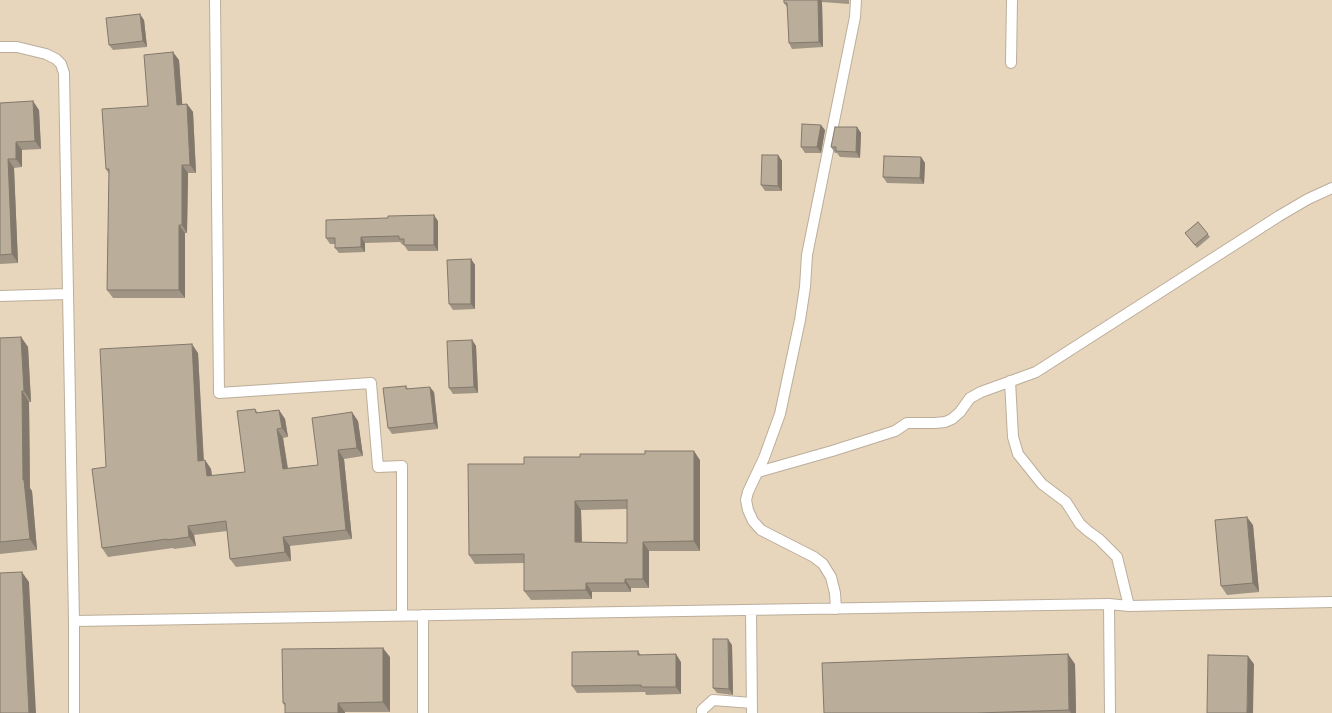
<!DOCTYPE html>
<html>
<head>
<meta charset="utf-8">
<style>
  body { margin:0 }
  canvas { display:block; background:#f1e3cf }
</style>
</head>
<body>
<canvas width="1332" height="713"></canvas>
<script>
const c = document.querySelector('canvas').getContext('2d');
c.lineJoin = 'round';
function fill(path, color) {
  c.fillStyle = color;
  c.fill(path, 'evenodd');
}
function toPath(rows) {
  const path = new Path2D();
  for (const r of rows) {
    path.moveTo(r[0], r[1]);
    for (let i = 2; i < r.length; i += 2) path.lineTo(r[i], r[i + 1]);
  }
  return path;
}
function strokePath(path, color, width, dash) {
  c.strokeStyle = color;
  c.lineWidth = width;
  c.lineCap = dash ? 'butt' : 'round';
  c.setLineDash(dash || []);
  c.stroke(path);
}
fill(toPath([
  [0,0,1332,0,1332,713,0,713]
]), '#e8d6bc');
const service = toPath([
  [215,0,219,393,371,383,378,467,402,466,402,616],
  [0,47,17,47,46,54,56,59,61,64,64,73,74,621,74,713],
  [1011,63,1012,0],
  [0,296,68,294],
  [1010,381,1013,437,1018,454,1042,484,1066,502,1080,524,1088,531,1099,539,1117,557,1129,606],
  [758,472,832,451,895,431,907,423,935,423,945,422,952,419,960,412,970,398,981,392,1036,372,1279,216,1308,199,1332,188],
  [1109,604,1110,713],
  [836,609,835,593,831,577,823,564,814,557,761,530,753,521,748,510,746,500,748,492,764,458,780,414,800,320,805,287,807,255,855,17,856,0],
  [751,610,752,713],
  [423,615,423,713],
  [74,621,1109,604,1129,606,1332,602],
  [702,713,702,710,713,700,752,703]
]);
strokePath(service, '#bbae9b', 12);
strokePath(service, '#fff', 10);
fill(toPath([
  [784,0,849,0,849,4,822,2,823,47,792,49,789,43,788,8,784,3],
  [144,20,147,47,113,50,109,45],
  [179,60,182,104,187,104,193,112,196,173,188,173,187,233,185,233,185,298,113,298,107,290,109,174,106,169],
  [0,103,39,110,41,149,22,150,22,167,14,168,18,263,0,264],
  [857,127,861,133,860,158,840,157,837,153,835,153,831,147],
  [825,130,821,153,805,153,801,147],
  [778,155,782,161,782,191,765,191,761,185],
  [921,157,925,163,924,184,887,183,883,177],
  [438,221,438,251,408,251,404,245,403,245,400,242,365,243,365,252,339,253,335,248,335,244,330,244,326,238],
  [1198,222,1210,237,1197,248,1185,233],
  [471,259,475,265,475,309,453,310,449,304],
  [21,337,28,347,31,402,29,402,30,489,32,491,37,550,0,554,0,338],
  [472,340,476,346,478,393,453,394,449,388],
  [198,353,204,460,205,460,211,469,212,476,245,472,255,409,258,413,279,410,285,419,288,437,283,438,288,468,318,465,358,421,363,456,344,459,352,539,290,546,291,561,236,567,230,559,227,531,194,535,196,546,174,549,173,548,108,557,102,548,106,467],
  [406,386,408,389,434,392,438,429,392,434,388,428],
  [700,460,700,551,649,551,649,588,631,588,631,592,592,592,592,599,531,600,524,591,524,563,475,564,469,555,524,464],
  [627,509,627,543,582,542,581,510],
  [1253,525,1259,592,1227,595,1221,586],
  [732,645,733,695,717,693,713,688],
  [638,651,641,655,681,662,681,694,646,695,645,692,577,693,572,686],
  [390,657,390,712,345,712,345,713,285,713,285,706,283,703],
  [1075,664,1076,713,824,713]
]), '#a09584');
fill(toPath([
  [818,0,821,0,822,2,823,47,819,42],
  [140,14,144,20,147,47,143,41],
  [173,52,179,60,183,113,177,105],
  [33,101,39,110,41,149,35,141],
  [187,104,193,112,196,173,190,165],
  [821,125,825,130,821,153,817,147],
  [857,127,861,133,860,158,856,152],
  [16,142,22,150,22,167,16,159],
  [778,155,782,161,782,191,778,186],
  [921,157,925,163,924,184,920,178],
  [8,159,14,168,18,263,12,254],
  [182,165,188,173,187,233,182,225],
  [434,215,438,221,438,251,434,245],
  [179,225,185,233,185,298,179,290],
  [361,237,365,243,365,252,361,247],
  [471,259,475,265,475,309,471,304],
  [21,337,28,347,31,402,24,391],
  [472,340,476,346,478,393,474,387],
  [192,344,198,353,204,470,198,461],
  [430,387,434,392,438,429,434,423],
  [22,391,29,402,30,488,32,491,37,550,30,539,23,480],
  [279,410,285,419,288,437,282,428],
  [352,412,358,421,363,456,357,448],
  [277,429,283,438,289,478,283,469],
  [338,450,344,459,352,539,346,530],
  [694,451,700,460,700,551,694,541],
  [205,460,211,469,213,485,207,476],
  [575,501,581,510,582,551,575,542],
  [1247,517,1253,525,1259,592,1253,583],
  [188,526,194,535,196,546,189,537],
  [283,537,290,546,291,561,285,552],
  [643,542,649,551,649,588,643,579],
  [22,572,29,582,36,713,29,713],
  [625,579,631,588,631,592,625,583],
  [586,583,592,592,592,599,586,590],
  [728,639,732,645,733,695,729,689],
  [383,648,390,657,390,712,383,702],
  [676,654,681,662,681,694,676,687],
  [1068,654,1075,664,1076,713,1071,713,1069,710],
  [1248,656,1254,664,1253,713,1247,713],
  [338,703,345,712,345,713,338,713]
]), '#82796c');
const building = toPath([
  [784,0,818,0,819,42,789,43,787,3,784,3,784,0],
  [140,14,143,41,109,45,106,18,140,14],
  [173,52,177,105,187,104,190,165,182,165,182,225,179,225,179,290,107,290,109,169,106,169,102,109,148,106,144,55,173,52],
  [33,101,35,141,16,142,16,159,8,159,12,254,0,255,0,103,33,101],
  [802,124,821,125,817,147,801,147,802,124],
  [835,127,857,127,856,152,836,151,836,147,831,147,835,127],
  [762,155,778,155,778,186,761,185,762,155],
  [884,156,921,157,920,178,883,177,884,156],
  [434,215,434,245,404,245,404,239,399,239,399,236,361,237,361,247,335,248,335,238,326,238,326,220,388,218,388,216,434,215],
  [1198,222,1208,234,1195,245,1185,233,1198,222],
  [471,259,471,304,449,304,447,260,471,259],
  [21,337,24,391,22,391,23,480,24,480,30,539,0,542,0,338,21,337],
  [472,340,474,387,449,388,447,341,472,340],
  [192,344,198,461,205,460,207,476,245,472,237,411,255,409,256,413,279,410,282,428,277,429,283,469,318,465,312,418,352,412,357,448,338,450,346,530,283,537,285,552,230,559,226,521,188,526,189,537,167,540,167,539,102,548,92,469,106,467,100,349,192,344],
  [406,386,406,389,430,387,434,423,388,428,383,388,406,386],
  [645,451,694,451,694,541,643,542,643,579,625,579,625,583,586,583,586,590,524,591,524,554,469,555,468,464,524,464,524,457,580,457,580,454,645,454,645,451],
  [627,500,627,543,575,542,575,501,627,500],
  [1247,517,1253,583,1221,586,1215,520,1247,517],
  [22,572,29,713,0,713,0,573,22,572],
  [713,639,728,639,729,689,713,688,713,639],
  [383,648,383,702,338,703,338,713,285,713,285,703,283,703,282,649,383,648],
  [638,651,638,655,676,654,676,687,641,687,641,685,572,686,572,652,638,651],
  [1068,654,1069,710,977,713,824,713,822,663,1068,654],
  [1208,655,1248,656,1247,713,1207,713,1208,655]
]);
fill(building, '#baad9a');
strokePath(building, '#82796c', 1);
</script>
</body>
</html>
